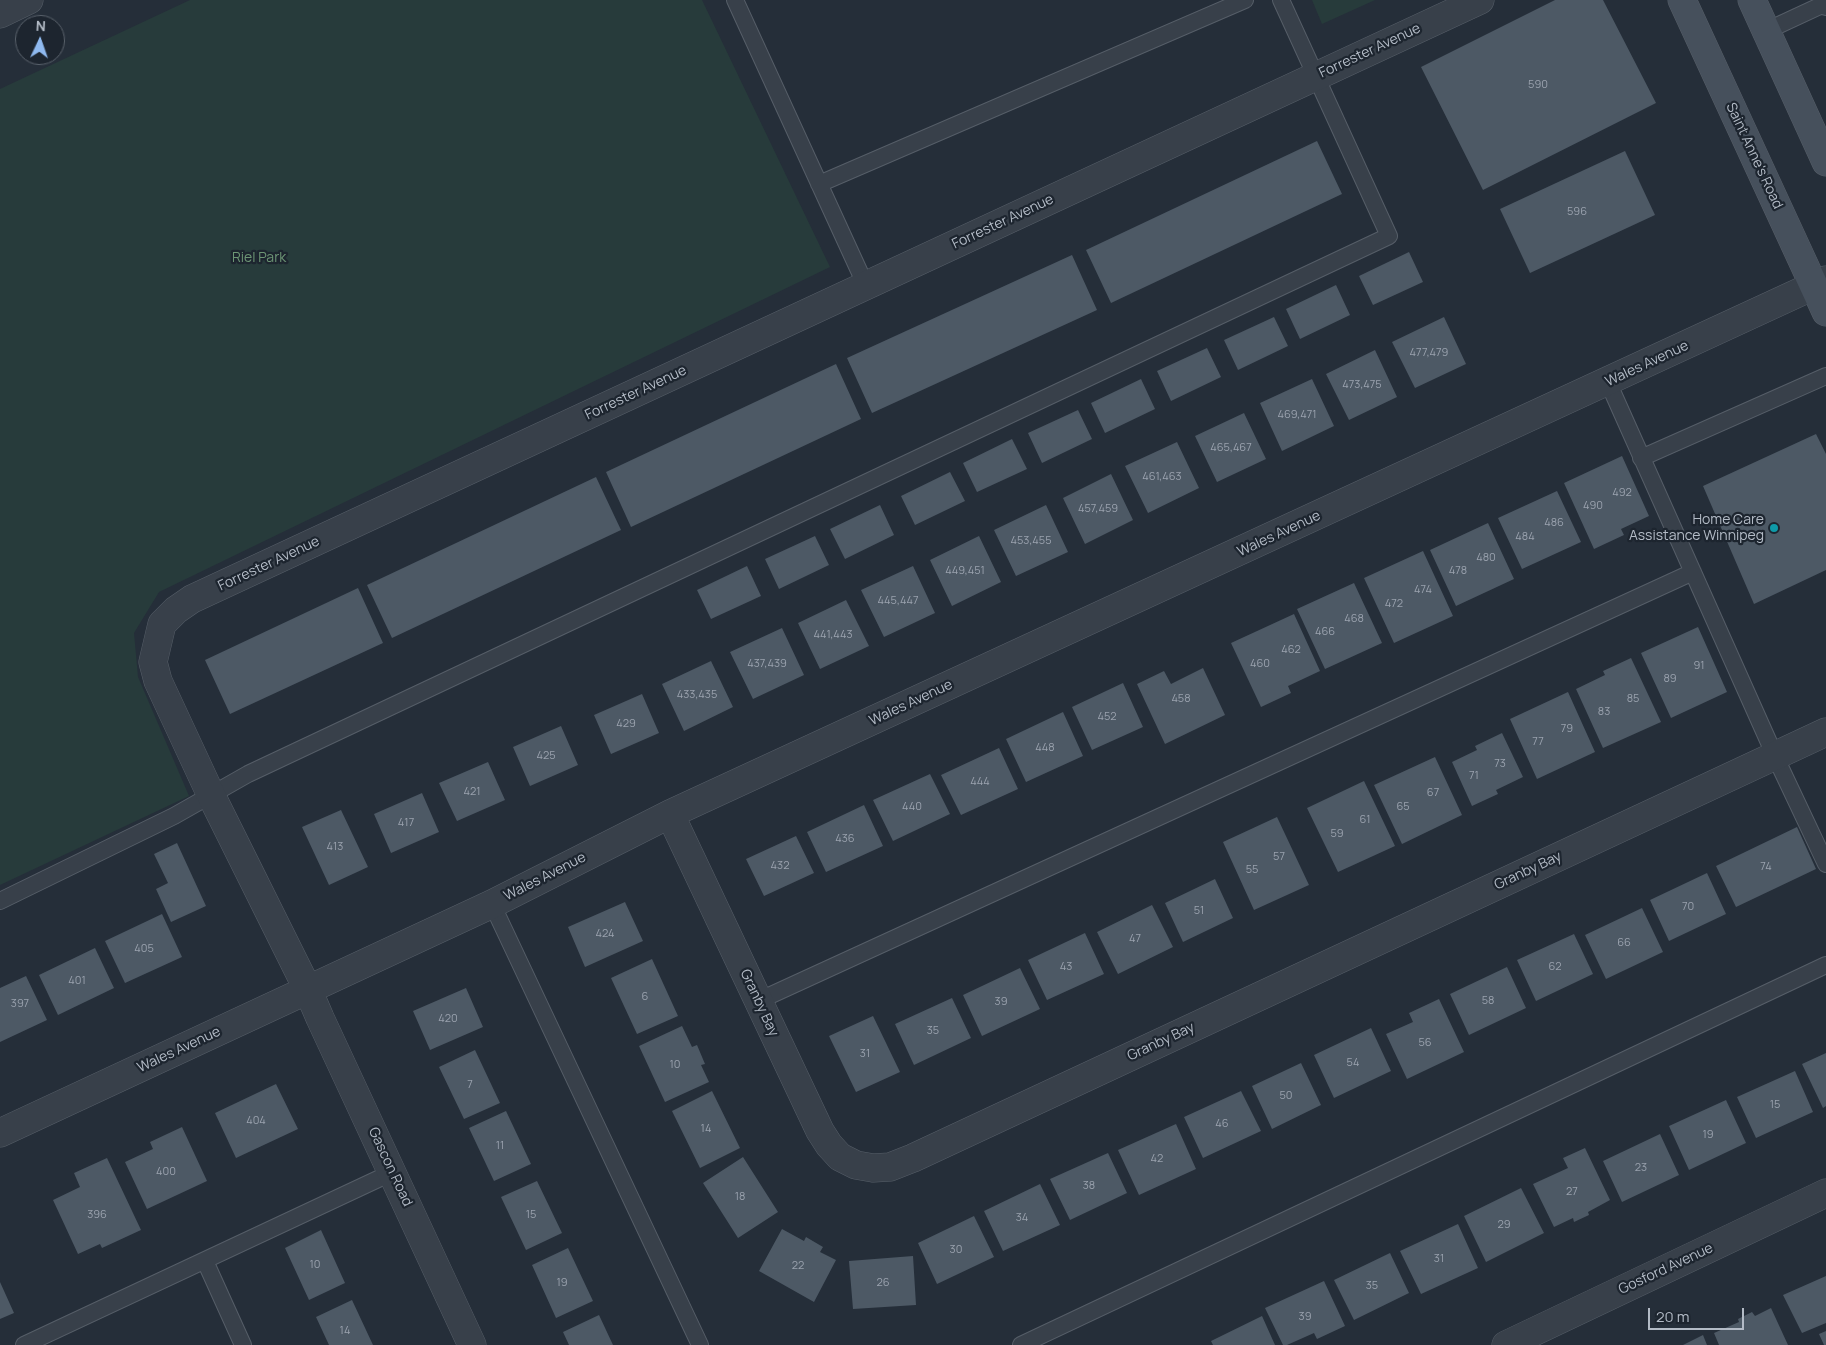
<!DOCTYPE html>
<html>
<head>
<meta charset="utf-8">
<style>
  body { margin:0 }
  #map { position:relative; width:1826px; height:1345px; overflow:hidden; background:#252e39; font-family:Manrope,sans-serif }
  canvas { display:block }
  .north { position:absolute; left:15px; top:15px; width:50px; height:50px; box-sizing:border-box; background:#1d252f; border:1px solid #59616b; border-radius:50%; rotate:3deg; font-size:14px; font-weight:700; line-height:20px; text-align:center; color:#b3bbc6 }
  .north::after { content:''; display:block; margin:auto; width:18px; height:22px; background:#8fb9ef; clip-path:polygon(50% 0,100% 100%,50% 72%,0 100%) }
  .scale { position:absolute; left:1648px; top:1308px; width:96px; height:22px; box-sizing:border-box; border:2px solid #b3bbc6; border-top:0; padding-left:6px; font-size:15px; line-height:18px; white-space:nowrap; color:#b3bbc6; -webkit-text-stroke:4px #1d252f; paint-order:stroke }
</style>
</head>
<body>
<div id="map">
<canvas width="1826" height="1345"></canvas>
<div class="north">N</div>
<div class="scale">20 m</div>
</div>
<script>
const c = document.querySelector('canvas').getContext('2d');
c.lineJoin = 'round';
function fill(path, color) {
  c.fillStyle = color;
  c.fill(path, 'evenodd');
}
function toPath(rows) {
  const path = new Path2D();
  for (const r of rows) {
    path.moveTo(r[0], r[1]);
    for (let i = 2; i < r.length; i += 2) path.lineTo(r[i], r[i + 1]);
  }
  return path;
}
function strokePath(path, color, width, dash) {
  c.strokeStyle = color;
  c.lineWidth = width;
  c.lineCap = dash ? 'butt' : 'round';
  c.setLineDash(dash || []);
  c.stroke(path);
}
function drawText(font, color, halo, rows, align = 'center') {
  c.font = font + ' Manrope,sans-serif';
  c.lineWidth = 4.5;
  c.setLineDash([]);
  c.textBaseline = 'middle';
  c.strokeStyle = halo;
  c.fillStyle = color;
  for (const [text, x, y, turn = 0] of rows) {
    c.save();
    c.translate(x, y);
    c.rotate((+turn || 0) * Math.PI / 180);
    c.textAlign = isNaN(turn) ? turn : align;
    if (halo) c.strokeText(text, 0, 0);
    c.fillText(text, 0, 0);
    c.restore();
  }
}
fill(toPath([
  [190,0,702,0,830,267,159,592,134,633,138,677,189,796,0,885,0,89],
  [1312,0,1375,0,1322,24]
]), '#273b3b');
fill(toPath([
  [1555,0,1603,0,1656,103,1483,190,1421,67],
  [1317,141,1342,194,1111,303,1086,250],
  [1625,151,1655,215,1530,273,1500,209],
  [1409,252,1423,282,1373,305,1359,276],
  [1072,255,1097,310,872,413,847,358],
  [1336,285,1350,315,1300,339,1286,309],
  [1274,317,1288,346,1238,370,1224,340],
  [1444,317,1466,364,1415,388,1392,342],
  [1207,348,1221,377,1171,401,1157,371],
  [1375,350,1397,397,1349,420,1326,374],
  [836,364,861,419,631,527,606,472],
  [1141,379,1155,409,1105,433,1091,403],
  [1312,379,1334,426,1282,451,1260,403],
  [1078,410,1092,439,1042,463,1028,433],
  [1244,413,1266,459,1217,482,1195,436],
  [1816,434,1826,454,1826,570,1754,604,1703,486],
  [1012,439,1027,469,977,492,963,463],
  [1177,442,1199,488,1148,513,1125,466],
  [1622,456,1649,516,1621,529,1624,535,1594,549,1564,483],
  [950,472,965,501,915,525,901,496],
  [1111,474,1133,520,1085,544,1063,498],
  [596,477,621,530,392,638,367,585],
  [1557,491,1581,542,1522,569,1498,518],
  [880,505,894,535,845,559,830,529],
  [1046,505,1068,552,1016,576,994,530],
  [1488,523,1514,579,1456,606,1430,550],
  [815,536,829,565,779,589,765,559],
  [979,536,1001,582,952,606,930,560],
  [1423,551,1453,616,1394,643,1364,578],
  [747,566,761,596,711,619,697,590],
  [913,566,935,613,884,637,861,590],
  [1354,583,1382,643,1325,669,1297,609],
  [358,588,383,643,230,714,205,660],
  [846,600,869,646,820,669,798,623],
  [1294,614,1320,671,1288,686,1291,693,1261,707,1231,643],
  [1698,627,1727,692,1671,718,1641,653],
  [782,628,804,675,753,699,730,652],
  [1631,658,1661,722,1603,748,1576,689,1605,675,1603,671],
  [711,661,733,707,684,731,662,684],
  [1203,668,1225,715,1165,744,1137,684,1164,671,1171,684],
  [1123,683,1143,727,1092,750,1072,707],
  [1568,692,1595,752,1537,779,1510,719],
  [642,694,659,733,611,754,594,715],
  [1063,712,1083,756,1026,782,1006,739],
  [561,726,578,765,530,786,513,747],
  [1502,733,1523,777,1496,790,1498,794,1472,806,1452,762,1477,750,1475,746],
  [999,748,1018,789,961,815,941,775],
  [1435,757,1462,815,1402,844,1374,785],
  [488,762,505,800,457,821,439,783],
  [930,774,950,814,893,841,873,800],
  [1364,781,1395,846,1338,872,1307,808],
  [422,793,439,832,391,853,374,814],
  [864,805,883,846,826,872,807,832],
  [341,810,368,867,329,885,302,827],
  [1277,817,1309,885,1254,910,1223,842],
  [1797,827,1816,869,1736,907,1716,866],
  [796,836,814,873,764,896,746,859],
  [177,843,206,906,171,922,156,889,168,883,154,854],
  [1707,873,1726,914,1669,941,1650,900],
  [1215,879,1233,918,1183,942,1165,903],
  [625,902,643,941,585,967,568,927],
  [1152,905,1173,947,1118,974,1097,932],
  [1642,908,1663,952,1606,979,1585,935],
  [162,914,182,957,125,983,105,941],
  [1085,933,1104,974,1047,1000,1028,960],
  [1574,934,1593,974,1536,1001,1517,960],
  [95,948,114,988,58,1015,39,975],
  [652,959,678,1016,637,1034,611,978],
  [1507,967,1526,1008,1469,1035,1450,994],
  [1020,968,1040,1009,982,1036,963,995],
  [26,976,47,1020,0,1042,0,988],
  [466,988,483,1027,430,1050,413,1011],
  [952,998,971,1038,914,1065,895,1024],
  [1439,999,1464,1052,1407,1079,1386,1034,1413,1022,1409,1013],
  [873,1016,900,1072,856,1092,829,1036],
  [682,1026,692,1047,697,1045,705,1064,701,1065,709,1082,665,1102,639,1046],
  [1371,1028,1391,1071,1334,1098,1314,1055],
  [475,1050,500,1103,464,1119,439,1067],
  [1826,1053,1826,1106,1823,1108,1802,1064],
  [1301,1063,1321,1105,1272,1129,1252,1086],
  [1795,1071,1813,1112,1756,1138,1737,1097],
  [276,1084,298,1129,236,1158,215,1113],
  [712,1091,740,1148,700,1168,672,1111],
  [1241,1091,1261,1131,1203,1158,1184,1117],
  [1726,1100,1746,1143,1689,1170,1669,1126],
  [506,1111,531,1164,494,1181,469,1128],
  [1176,1124,1196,1169,1139,1195,1118,1150],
  [182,1127,207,1181,147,1209,125,1162,153,1149,150,1142],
  [1660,1134,1679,1175,1622,1202,1603,1161],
  [1585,1148,1610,1200,1588,1212,1589,1215,1574,1222,1573,1218,1554,1227,1533,1184,1568,1168,1563,1158],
  [1108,1153,1127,1193,1070,1220,1050,1179],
  [743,1157,778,1212,738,1238,703,1183],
  [107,1158,141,1230,102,1248,100,1244,78,1254,53,1200,80,1187,74,1173],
  [537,1181,562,1233,526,1250,501,1197],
  [1040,1184,1060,1225,1003,1251,984,1211],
  [1521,1188,1544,1233,1486,1262,1464,1216],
  [974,1216,994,1257,937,1284,918,1243],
  [1458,1224,1478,1268,1421,1294,1400,1251],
  [782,1229,804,1241,806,1237,823,1247,820,1252,836,1260,814,1302,759,1271],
  [321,1230,345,1283,309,1300,285,1248],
  [568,1248,593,1301,556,1318,532,1265],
  [1390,1253,1409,1293,1354,1320,1334,1280],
  [913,1256,916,1305,853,1309,849,1261],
  [1826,1276,1826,1323,1802,1333,1783,1295],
  [1324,1281,1345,1326,1317,1339,1314,1333,1287,1345,1283,1345,1265,1308],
  [0,1282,14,1313,0,1319],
  [352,1300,373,1345,329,1345,316,1317],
  [1771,1308,1788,1345,1719,1345,1714,1333,1739,1322,1738,1319,1752,1312,1755,1316],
  [599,1315,613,1345,569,1345,563,1332],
  [1262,1316,1275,1345,1213,1345,1211,1341],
  [1826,1331,1826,1345,1824,1345,1819,1334],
  [1703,1335,1707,1345,1683,1345]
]), '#4d5965');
const service = toPath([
  [735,0,866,286],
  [1766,31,1824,4,1826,7],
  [819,184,1245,0],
  [1608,382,1775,756,1826,864],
  [1641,458,1826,376],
  [0,901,174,816,248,774,1389,236,1281,0],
  [492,904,700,1345],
  [758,1001,1693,572],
  [205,1261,243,1345],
  [24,1345,393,1172],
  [1021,1345,1826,965]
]);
const minor = toPath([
  [670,814,820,1131,829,1145,840,1157,856,1165,873,1168,890,1167,913,1158,1826,732],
  [0,1133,492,904,670,814,1826,280],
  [472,1345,320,1018,308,990,211,795,158,681,153,662,162,624,176,610,192,599,1480,0],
  [1506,1345,1826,1193]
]);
const tertiary = toPath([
  [0,14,29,0]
]);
const secondary = toPath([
  [1682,0,1826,312],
  [1752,0,1826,162]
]);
strokePath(service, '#565e68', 18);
strokePath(minor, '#565e68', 29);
strokePath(tertiary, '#565e68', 29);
strokePath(secondary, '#565e68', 29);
strokePath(service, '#38404a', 16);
strokePath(minor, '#38404a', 28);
strokePath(tertiary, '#38404a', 28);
strokePath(secondary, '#46505c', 28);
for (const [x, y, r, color] of [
  [1774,528,5,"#0f9aa8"]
]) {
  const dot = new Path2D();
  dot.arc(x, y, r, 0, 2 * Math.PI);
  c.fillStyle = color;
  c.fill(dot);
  strokePath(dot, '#1d252f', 2);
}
drawText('11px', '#9aa2ae', null, [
  ["590",1538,85],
  ["596",1577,212],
  ["477,479",1429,353],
  ["473,475",1362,385],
  ["469,471",1297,415],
  ["465,467",1231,448],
  ["461,463",1162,477],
  ["492",1622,493],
  ["490",1593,506],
  ["457,459",1098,509],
  ["486",1554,523],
  ["484",1525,537],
  ["453,455",1031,541],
  ["480",1486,558],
  ["449,451",965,571],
  ["478",1458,571],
  ["474",1423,590],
  ["445,447",898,601],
  ["472",1394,604],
  ["468",1354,619],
  ["466",1325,632],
  ["441,443",833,635],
  ["462",1291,650],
  ["437,439",767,664],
  ["460",1260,664],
  ["91",1699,666],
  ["89",1670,679],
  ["433,435",697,695],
  ["458",1181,699],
  ["85",1633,699],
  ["83",1604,712],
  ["452",1107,717],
  ["429",626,724],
  ["79",1567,729],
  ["77",1538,742],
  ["448",1045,748],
  ["425",546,756],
  ["73",1500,764],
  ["71",1474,776],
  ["444",980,782],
  ["421",472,792],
  ["67",1433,793],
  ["440",912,807],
  ["65",1403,807],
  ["61",1365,820],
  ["417",406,823],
  ["59",1337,834],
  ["436",845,839],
  ["413",335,847],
  ["57",1279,857],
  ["432",780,866],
  ["74",1766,867],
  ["55",1252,870],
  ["70",1688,907],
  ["51",1199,911],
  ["424",605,934],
  ["47",1135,939],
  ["66",1624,943],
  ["405",144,949],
  ["43",1066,967],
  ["62",1555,967],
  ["401",77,981],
  ["6",645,997],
  ["58",1488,1001],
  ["39",1001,1002],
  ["397",20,1004],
  ["420",448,1019],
  ["35",933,1031],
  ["56",1425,1043],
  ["31",865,1054],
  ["54",1353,1063],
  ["10",675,1065],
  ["7",470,1085],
  ["50",1286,1096],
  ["15",1775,1105],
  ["404",256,1121],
  ["46",1222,1124],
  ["14",706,1129],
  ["19",1708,1135],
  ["11",500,1146],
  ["42",1157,1159],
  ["23",1641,1168],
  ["400",166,1172],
  ["38",1089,1186],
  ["27",1572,1192],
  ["18",740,1197],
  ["396",97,1215],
  ["15",531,1215],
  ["34",1022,1218],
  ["29",1504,1225],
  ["30",956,1250],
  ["31",1439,1259],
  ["10",315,1265],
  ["22",798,1266],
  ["19",562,1283],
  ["26",883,1283],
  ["35",1372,1286],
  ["39",1305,1317],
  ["14",345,1331]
]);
drawText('14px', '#b3bbc6', '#1d252f', [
  ["Forrester Avenue",1370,51,-25],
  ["Saint Anne's Road",1754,156,65],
  ["Forrester Avenue",1003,222,-25],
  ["Wales Avenue",1647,364,-25],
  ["Forrester Avenue",636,393,-25],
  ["Wales Avenue",1279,534,-25],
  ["Forrester Avenue",269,564,-25],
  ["Wales Avenue",911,703,-25],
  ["Granby Bay",1528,871,-25],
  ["Wales Avenue",545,877,-27],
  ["Granby Bay",759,1003,65],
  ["Granby Bay",1161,1042,-25],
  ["Wales Avenue",179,1050,-25],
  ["Gascon Road",390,1167,65],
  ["Gosford Avenue",1666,1269,-25]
]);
drawText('14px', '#6c9474', '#1d252f', [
  ["Riel Park",259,258]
]);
drawText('14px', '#b3bbc6', '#1d252f', [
  ["Home Care",1764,520],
  ["Assistance Winnipeg",1764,536]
], 'right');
</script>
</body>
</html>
